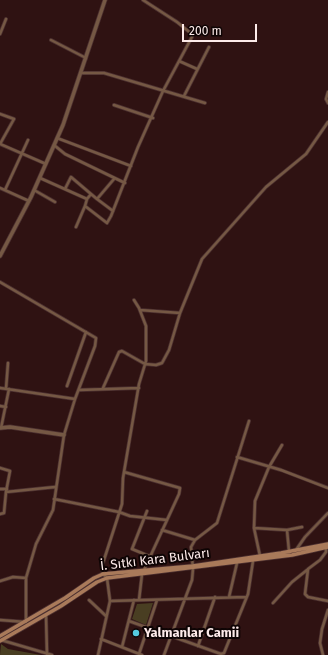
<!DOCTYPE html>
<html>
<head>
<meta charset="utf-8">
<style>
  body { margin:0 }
  #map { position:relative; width:328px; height:655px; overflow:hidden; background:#2f1212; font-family:"Fira Sans",sans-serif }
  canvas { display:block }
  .scale { position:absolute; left:182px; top:24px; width:75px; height:18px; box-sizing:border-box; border:2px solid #fdebea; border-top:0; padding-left:5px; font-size:12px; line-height:14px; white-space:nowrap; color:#fdebea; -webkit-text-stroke:3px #0e0404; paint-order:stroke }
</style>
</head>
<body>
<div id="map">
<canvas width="328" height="655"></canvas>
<div class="scale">200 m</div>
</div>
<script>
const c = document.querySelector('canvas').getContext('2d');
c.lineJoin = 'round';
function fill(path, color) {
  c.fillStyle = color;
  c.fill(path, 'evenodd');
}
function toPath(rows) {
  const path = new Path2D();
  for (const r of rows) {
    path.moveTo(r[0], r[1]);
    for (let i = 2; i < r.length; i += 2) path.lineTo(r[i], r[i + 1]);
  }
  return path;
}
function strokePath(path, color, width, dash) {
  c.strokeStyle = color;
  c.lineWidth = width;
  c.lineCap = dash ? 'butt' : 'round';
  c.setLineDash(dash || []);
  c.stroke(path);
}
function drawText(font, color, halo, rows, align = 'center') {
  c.font = font + ' "Fira Sans",sans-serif';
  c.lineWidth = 4;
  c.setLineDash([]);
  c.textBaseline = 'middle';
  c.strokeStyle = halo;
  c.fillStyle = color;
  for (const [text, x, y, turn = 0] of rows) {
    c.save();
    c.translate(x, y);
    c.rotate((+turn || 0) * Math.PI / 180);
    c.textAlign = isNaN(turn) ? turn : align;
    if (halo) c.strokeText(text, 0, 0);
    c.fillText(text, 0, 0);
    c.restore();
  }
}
fill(toPath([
  [153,603,146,625,132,619,137,604],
  [1,644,8,649,41,655,0,655]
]), '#493e22');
const minor = toPath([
  [0,34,6,19],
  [51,40,86,58],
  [179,61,197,69],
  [81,73,104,73,205,103],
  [328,92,326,99,328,103],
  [184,96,209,47],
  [114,105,153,118],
  [0,114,14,119,0,144],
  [57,138,131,166],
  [0,144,46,164],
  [54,145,65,154,125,183],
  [40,178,87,199],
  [114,179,97,199,91,194,87,199,85,206,107,223,111,216,138,147,163,91,193,35,177,22,143,0],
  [0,188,29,201],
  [65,189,71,177,91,194],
  [5,190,28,140],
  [34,190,55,202],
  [97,199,113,211],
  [76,227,85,206],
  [0,282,96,338,95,346,75,399,64,435,53,510,36,544,26,578,26,622,0,620],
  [140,310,180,313],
  [67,386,86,332],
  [0,388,75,399],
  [103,388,119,352,122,351,145,364,156,365,162,363,169,350,180,313,202,259,266,187,306,154,328,122],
  [6,389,8,363],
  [79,390,139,388],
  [0,406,6,407],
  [1,428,9,389],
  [237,457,281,470,328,488],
  [0,468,10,471,6,492,55,487],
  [124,472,180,488,179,494,144,570],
  [0,489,7,489],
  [54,499,119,512,130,516,167,520],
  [147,511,132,549,149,556],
  [0,514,4,513,6,492],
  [254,528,287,530,289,551],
  [162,530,195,540],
  [287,530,302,527],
  [326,547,326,552,320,560,308,569,305,594,308,597,328,601],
  [296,550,305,537,328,513],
  [260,556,254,528,255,501,269,467,282,445],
  [0,581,13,577,26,578],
  [229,597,237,563],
  [89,600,106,616],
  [139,600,142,574],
  [110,601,246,597],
  [273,603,292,582,307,570],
  [46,615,47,654],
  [129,621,221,654,224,653,248,594,253,561],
  [101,639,142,655],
  [1,640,52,655],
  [198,646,215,597],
  [122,647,134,600],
  [139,654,157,600],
  [98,655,110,601,107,578,103,574,102,566,122,504,123,478,139,384,146,361,146,326,139,308,134,300],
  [164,655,192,580,193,569,191,547,195,540,217,523,249,421],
  [323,655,320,643,322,629,328,610]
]);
const tertiary = toPath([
  [0,256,31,197,63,125,105,0],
  [0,428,10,427,64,435]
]);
const secondary = toPath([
  [0,636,65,598,94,578,103,574,193,566,281,553,328,544],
  [0,641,61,606,97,582,107,578,292,555,328,547]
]);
strokePath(minor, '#4c3030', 4);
strokePath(tertiary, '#4c3030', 5);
strokePath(secondary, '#4c3030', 5);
strokePath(minor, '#755844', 2.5);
strokePath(tertiary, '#755844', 3.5);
strokePath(secondary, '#a97a5a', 3.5);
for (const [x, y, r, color] of [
  [136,633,4,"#55cadf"]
]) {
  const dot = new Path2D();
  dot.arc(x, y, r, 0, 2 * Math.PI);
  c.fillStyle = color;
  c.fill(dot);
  strokePath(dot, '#0e0404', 1.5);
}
drawText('13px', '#fdebea', '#0e0404', [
  ["İ. Sıtkı Kara Bulvarı",155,560,-7]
]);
drawText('bold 13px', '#fdebea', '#0e0404', [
  ["Yalmanlar Camii",144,633]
], 'left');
</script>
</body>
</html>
